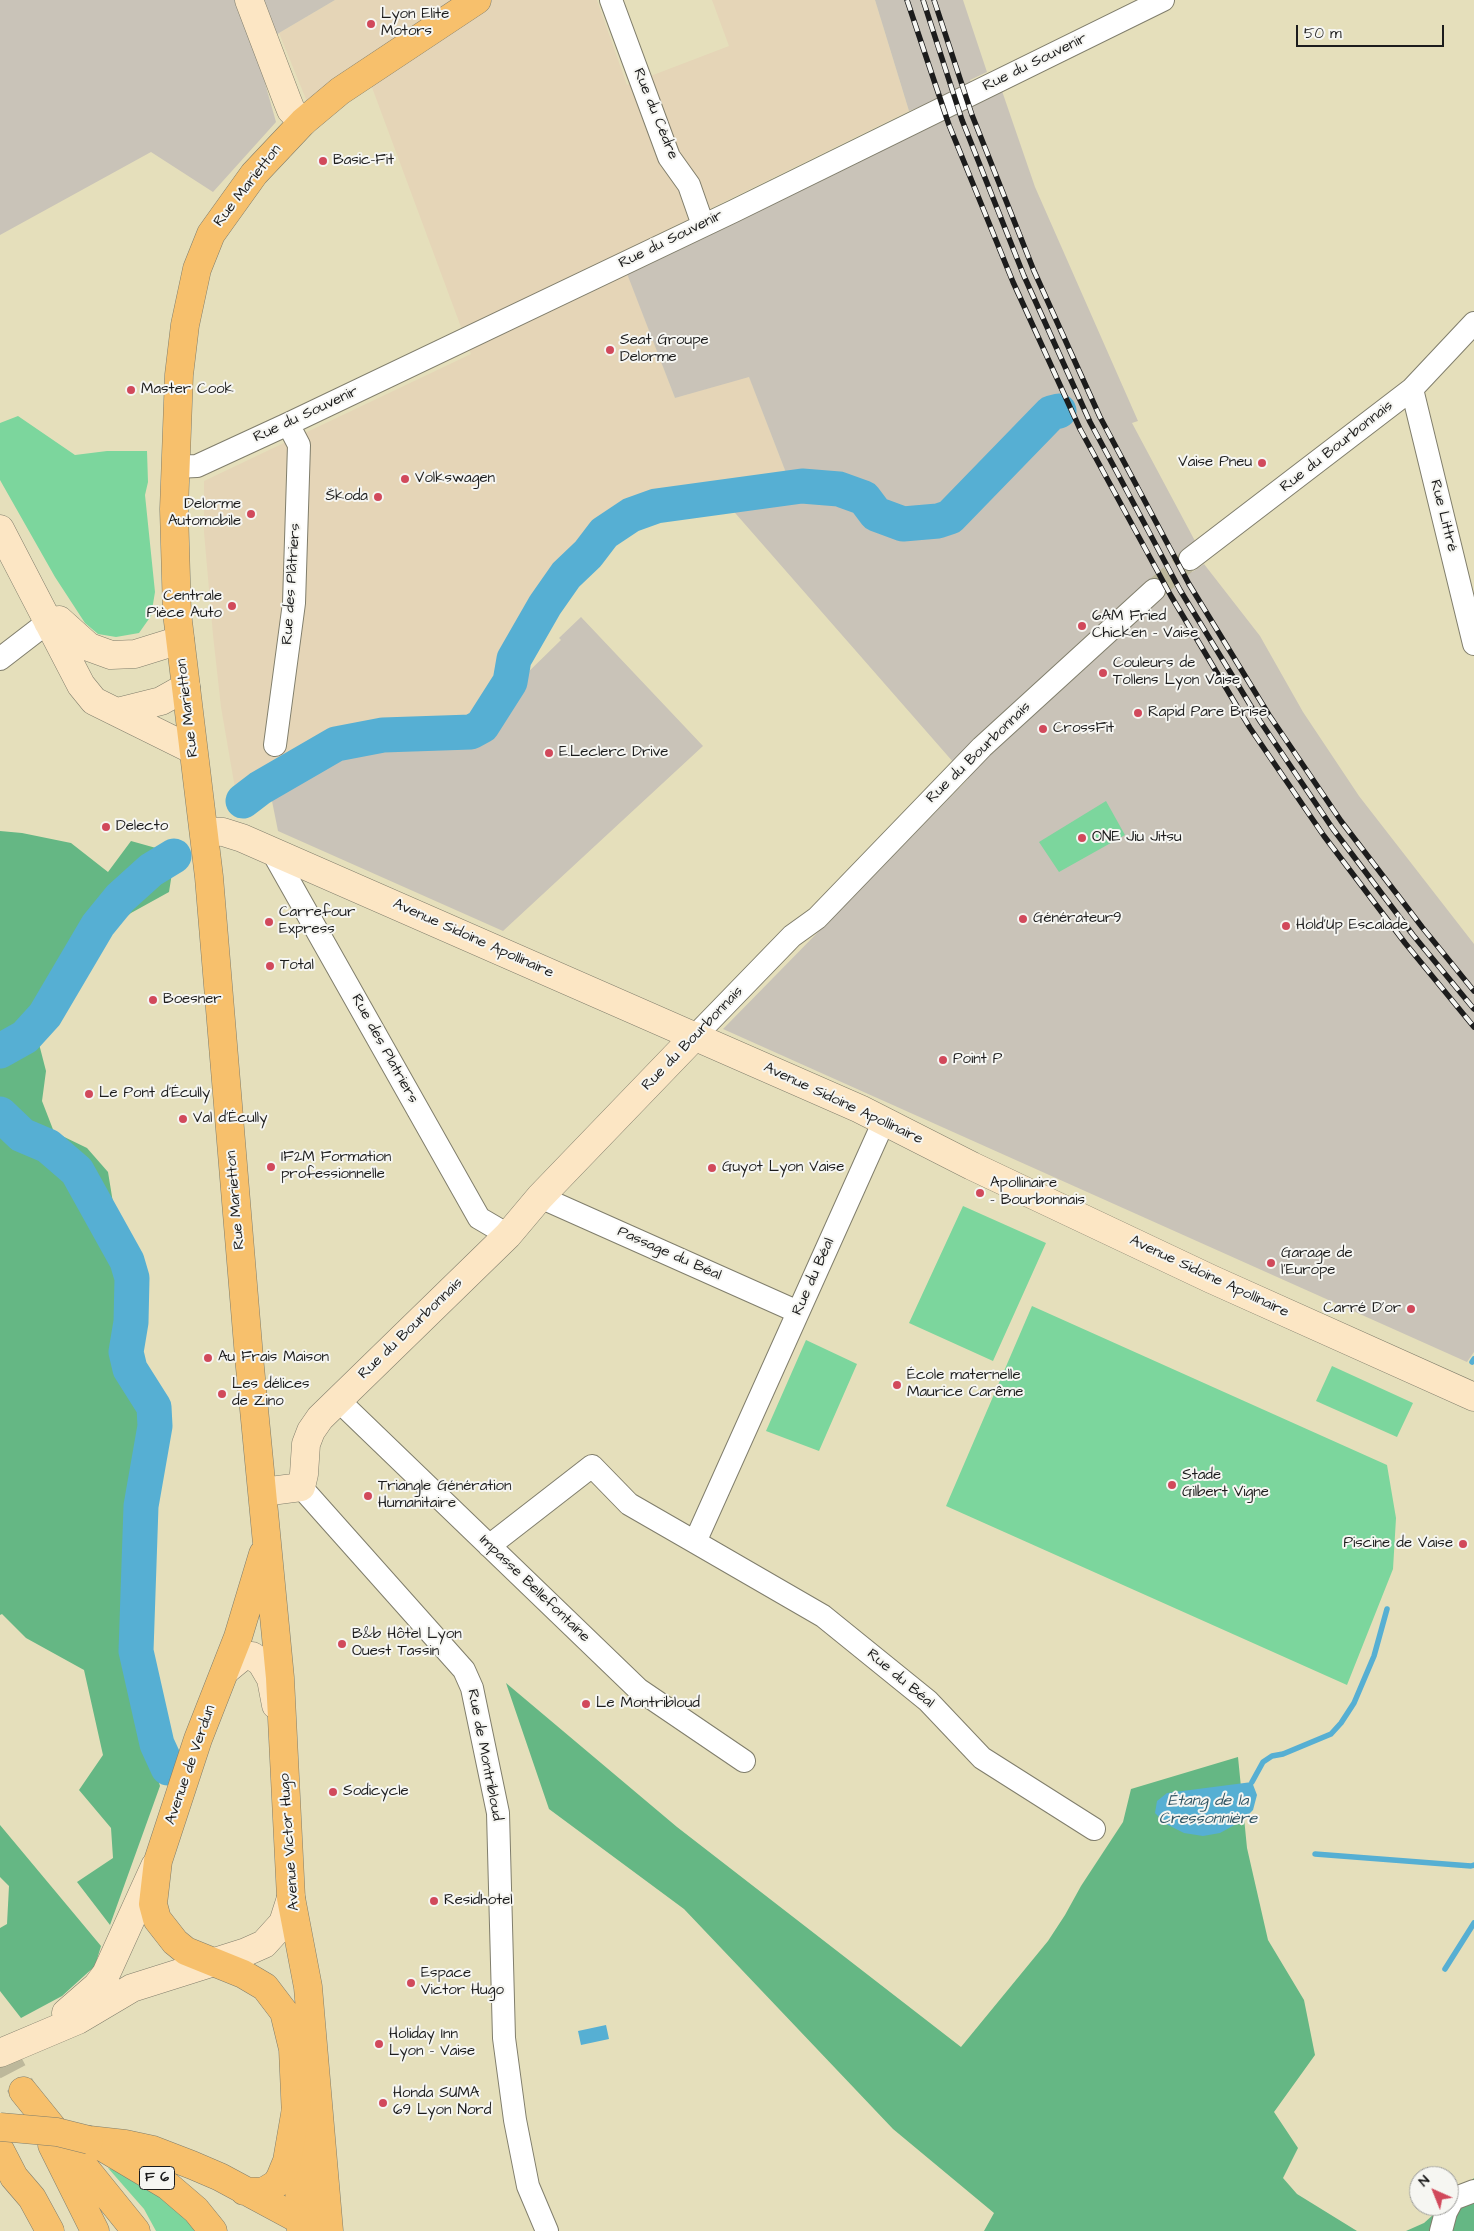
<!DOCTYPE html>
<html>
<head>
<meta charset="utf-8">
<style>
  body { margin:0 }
  #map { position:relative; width:1474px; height:2231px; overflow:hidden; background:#e5dfbb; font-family:"Architects Daughter",sans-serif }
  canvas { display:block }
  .north { position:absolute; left:1409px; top:2166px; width:50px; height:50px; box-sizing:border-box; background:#f6f6f2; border:1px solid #9f9f9c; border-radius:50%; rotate:316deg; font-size:14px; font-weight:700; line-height:20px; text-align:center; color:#1c1c1c }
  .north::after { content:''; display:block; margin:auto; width:18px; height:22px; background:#d1495b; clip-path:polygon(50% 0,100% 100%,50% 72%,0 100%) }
  .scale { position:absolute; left:1296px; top:25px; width:148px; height:22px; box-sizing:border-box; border:2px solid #1c1c1c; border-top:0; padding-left:6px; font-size:15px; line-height:18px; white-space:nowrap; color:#1c1c1c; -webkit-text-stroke:4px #f6f6f2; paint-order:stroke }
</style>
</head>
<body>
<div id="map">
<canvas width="1474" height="2231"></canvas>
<div class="north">N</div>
<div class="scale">50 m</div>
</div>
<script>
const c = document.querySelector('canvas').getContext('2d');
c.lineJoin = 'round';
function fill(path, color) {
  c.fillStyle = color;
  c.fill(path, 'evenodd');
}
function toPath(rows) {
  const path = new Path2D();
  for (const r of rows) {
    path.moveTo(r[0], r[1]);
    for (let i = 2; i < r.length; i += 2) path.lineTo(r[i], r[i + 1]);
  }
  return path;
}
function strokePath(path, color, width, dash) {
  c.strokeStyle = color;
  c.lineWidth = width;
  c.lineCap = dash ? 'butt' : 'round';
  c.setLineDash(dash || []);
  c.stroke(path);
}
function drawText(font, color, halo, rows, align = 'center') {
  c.font = font + ' "Architects Daughter",sans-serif';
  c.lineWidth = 4;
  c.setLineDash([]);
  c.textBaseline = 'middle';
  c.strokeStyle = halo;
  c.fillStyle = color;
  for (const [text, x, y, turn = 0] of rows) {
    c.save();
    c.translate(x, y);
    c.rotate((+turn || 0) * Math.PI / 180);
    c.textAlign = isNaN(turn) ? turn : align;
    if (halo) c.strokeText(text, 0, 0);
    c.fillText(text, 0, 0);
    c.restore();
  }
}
fill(toPath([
  [335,0,597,0,627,85,729,46,712,0,875,0,909,111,620,253,675,398,749,376,788,478,642,503,574,547,466,726,363,731,330,737,284,762,281,760,236,794,221,707,213,635,204,532,204,481,471,354,370,82,317,126,279,33]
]), '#e5d5b7');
fill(toPath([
  [0,0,335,0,279,33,256,51,276,122,213,192,151,152,0,235],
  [875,0,963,0,987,72,970,80,977,101,1002,91,1035,187,1138,421,1132,423,1195,541,1181,553,1192,572,1204,564,1260,636,1303,712,1359,796,1474,944,1474,1352,1467,1362,723,1029,968,779,729,506,789,496,825,499,881,525,937,531,985,491,993,480,998,486,1036,443,1027,418,953,497,934,511,913,515,890,505,849,482,788,478,749,377,675,398,626,271,932,102,909,111],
  [581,617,703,746,503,931,278,831,270,791,336,754,364,748,486,742,511,701,519,681,561,640,559,638]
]), '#c9c3b8');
fill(toPath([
  [18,416,75,455,107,451,147,451,148,482,145,495,155,592,151,616,139,633,116,637,98,634,85,623,55,577,0,480,0,423],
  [1106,801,1125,835,1059,872,1039,842],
  [963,1206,1046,1243,993,1361,909,1323],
  [1032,1306,1387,1465,1396,1518,1393,1569,1347,1685,946,1506],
  [806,1340,857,1364,819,1451,766,1431],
  [1332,1366,1413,1403,1397,1437,1316,1401],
  [108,2168,130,2175,168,2197,200,2231,156,2231,144,2209]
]), '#7cd69d');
fill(toPath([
  [0,831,22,833,71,843,108,872,131,841,156,848,172,873,169,892,131,913,95,943,38,1040,46,1071,42,1101,54,1132,87,1148,108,1172,115,1215,112,1260,123,1300,117,1365,139,1400,146,1425,141,1471,131,1521,124,1661,160,1786,110,1925,77,1882,113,1858,111,1828,79,1790,103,1755,84,1670,26,1638,2,1614,0,1615],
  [506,1683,677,1827,961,2047,1048,1941,1065,1915,1081,1886,1123,1822,1131,1789,1238,1757,1247,1848,1268,1940,1304,2000,1315,2055,1274,2112,1298,2148,1283,2178,1297,2194,1357,2231,984,2231,994,2213,893,2129,684,1909,549,1809],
  [0,1825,101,1946,95,1966,62,1996,21,2018,0,1991,0,1928,7,1924,9,1886,0,1877],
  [1474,2178,1474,2231,1406,2231,1424,2223]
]), '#65b784');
fill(toPath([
  [1252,1782,1257,1795,1253,1810,1242,1821,1220,1833,1203,1836,1184,1833,1166,1824,1155,1813,1157,1801,1167,1793],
  [606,2025,609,2039,581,2045,578,2031]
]), '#56afd3');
strokePath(toPath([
  [1472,1362,1474,1359],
  [1252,1782,1263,1762,1272,1756,1283,1754,1331,1734,1341,1723,1354,1703,1374,1656,1387,1609],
  [1315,1854,1471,1866,1474,1865],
  [1445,1969,1474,1923]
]), '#56afd3', 5.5);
strokePath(toPath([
  [243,801,260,788,336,744,383,735,471,732,482,726,510,682,514,659,545,605,566,575,588,554,604,533,631,515,656,506,802,486,839,489,864,498,876,514,903,524,938,521,950,517,1051,413,1059,411],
  [0,1051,25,1037,45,1015,98,925,120,898,151,870,174,856],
  [0,1114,22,1135,48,1146,77,1171,127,1261,132,1278,131,1322,126,1352,130,1369,154,1407,155,1426,141,1506,136,1651,157,1744,168,1768]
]), '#56afd3', 35);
strokePath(toPath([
  [1154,590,1190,559]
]), '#bdb89b', 22, [22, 11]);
strokePath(toPath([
  [0,2047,23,2091]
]), '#bdb89b', 28, [28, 14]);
const street = toPath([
  [611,0,669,157,689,185,703,225],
  [1412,389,1474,644],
  [175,467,197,466,288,424,734,211,1163,0],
  [1190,559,1412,389,1474,323],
  [0,659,48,622],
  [275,745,294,603,299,445,288,424],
  [272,851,479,1218,508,1235],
  [695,1036,792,936,817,918,982,747,1154,590],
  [884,1121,695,1542,823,1616,928,1701,982,1758,1094,1829],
  [540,1197,798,1312],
  [338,1400,638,1689,744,1761],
  [301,1487,464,1670,472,1688,498,1813,504,2038,515,2120,528,2186,547,2231],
  [489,1546,592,1466,629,1504,695,1542],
  [1441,2231,1446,2212,1453,2199,1474,2191]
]);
const secondary = toPath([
  [249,0,287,100,291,110,303,122],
  [0,529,81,685,94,701,193,750],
  [48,622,59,620,89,647,111,655,135,654,180,640],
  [117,712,161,701,186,687],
  [204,831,223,832,242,838,860,1109,972,1166,1211,1279,1474,1397],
  [263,1492,301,1487,304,1474,306,1444,311,1431,320,1418,508,1235,540,1197,695,1036],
  [226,1670,243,1656,252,1656,261,1662,271,1679,276,1705],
  [66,2013,97,1986,106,1974,155,1866],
  [0,2053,78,2020,132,1988,246,1952,264,1944,283,1923,291,1898]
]);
const primary = toPath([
  [263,1554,238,1637,198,1739,158,1861,153,1904,157,1919,175,1942,186,1951,243,1974,265,1987,284,2012,293,2049,301,2231],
  [329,2231,308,1987,291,1898,280,1678,249,1357,209,877,177,613,174,509,179,375,185,325,197,269,211,234,254,174,303,122,340,91,477,0]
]);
const highway = toPath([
  [23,2091,136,2231],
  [89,2140,125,2144,153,2150,192,2165,220,2177,300,2220,310,2231],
  [52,2145,95,2231],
  [104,2148,168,2186,196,2210,213,2231],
  [0,2150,14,2177,32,2198,50,2231],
  [244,2191,263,2192,276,2184,280,2178,287,2161,297,2103]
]);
strokePath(street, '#807e6c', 24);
strokePath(secondary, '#807e6c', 29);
strokePath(primary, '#807e6c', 29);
strokePath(highway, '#807e6c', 29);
strokePath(street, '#fff', 22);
strokePath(secondary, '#fce6c4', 28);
strokePath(primary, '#f7c06c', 28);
strokePath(highway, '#f7c06c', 28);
const rail = toPath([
  [907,0,949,125,1013,282,1080,429,1171,596,1250,728,1324,836,1405,943,1474,1027],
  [923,0,962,120,1024,276,1090,422,1180,590,1260,721,1333,829,1413,935,1474,1009],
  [934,0,972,115,1034,271,1100,417,1189,584,1269,715,1341,821,1422,927,1474,991]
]);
strokePath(rail, '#1c1c1c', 5.5);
strokePath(rail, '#f6f6f2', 4, [11]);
const highwayBridge = toPath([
  [0,2127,57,2132,89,2140]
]);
strokePath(highwayBridge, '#807e6c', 29, []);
strokePath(highwayBridge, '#f7c06c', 28);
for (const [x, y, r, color] of [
  [371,24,5,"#d1495b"],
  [323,161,5,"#d1495b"],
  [610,350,5,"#d1495b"],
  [131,390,5,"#d1495b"],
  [1262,463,5,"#d1495b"],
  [405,479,5,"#d1495b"],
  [378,497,5,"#d1495b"],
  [251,514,5,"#d1495b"],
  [232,606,5,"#d1495b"],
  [1082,626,5,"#d1495b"],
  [1103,673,5,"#d1495b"],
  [1138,713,5,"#d1495b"],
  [1043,729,5,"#d1495b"],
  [549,753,5,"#d1495b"],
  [106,827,5,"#d1495b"],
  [1082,838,5,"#d1495b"],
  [1023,919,5,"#d1495b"],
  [269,922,5,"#d1495b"],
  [1286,926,5,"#d1495b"],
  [270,966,5,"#d1495b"],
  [153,1000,5,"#d1495b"],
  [943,1060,5,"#d1495b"],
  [89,1094,5,"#d1495b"],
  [183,1119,5,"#d1495b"],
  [271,1167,5,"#d1495b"],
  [712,1168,5,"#d1495b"],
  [980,1193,5,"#d1495b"],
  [1271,1263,5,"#d1495b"],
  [1411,1309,5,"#d1495b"],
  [208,1358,5,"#d1495b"],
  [897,1385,5,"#d1495b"],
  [222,1394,5,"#d1495b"],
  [1172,1485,5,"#d1495b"],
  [368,1496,5,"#d1495b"],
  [1463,1544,5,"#d1495b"],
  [342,1644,5,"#d1495b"],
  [586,1704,5,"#d1495b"],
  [333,1792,5,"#d1495b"],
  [434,1901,5,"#d1495b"],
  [411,1983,5,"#d1495b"],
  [379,2044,5,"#d1495b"],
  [383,2103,5,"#d1495b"]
]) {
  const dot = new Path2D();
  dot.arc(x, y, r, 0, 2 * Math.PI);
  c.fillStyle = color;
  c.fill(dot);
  strokePath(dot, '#f6f6f2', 2);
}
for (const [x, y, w] of [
  [157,2178,35]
]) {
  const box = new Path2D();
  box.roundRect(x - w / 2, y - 11.5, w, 23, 4);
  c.fillStyle = '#f6f6f2';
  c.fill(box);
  strokePath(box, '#1c1c1c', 1);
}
drawText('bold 14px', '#1c1c1c', null, [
  ["F 6",157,2178]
]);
drawText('15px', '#1c1c1c', '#f6f6f2', [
  ["Lyon Elite",381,15],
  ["Motors",381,32],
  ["Basic-Fit",333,161],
  ["Seat Groupe",620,341],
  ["Delorme",620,358],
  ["Master Cook",141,390],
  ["Vaise Pneu",1252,463,"right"],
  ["Volkswagen",415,479],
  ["Škoda",368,497,"right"],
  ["Delorme",241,505,"right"],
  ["Automobile",241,522,"right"],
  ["Centrale",222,597,"right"],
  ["Pièce Auto",222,614,"right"],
  ["6AM Fried",1092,617],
  ["Chicken - Vaise",1092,634],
  ["Couleurs de",1113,664],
  ["Tollens Lyon Vaise",1113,681],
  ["Rapid Pare Brise",1148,713],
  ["CrossFit",1053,729],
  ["E.Leclerc Drive",559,753],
  ["Delecto",116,827],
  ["ONE Jiu Jitsu",1092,838],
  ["Carrefour",279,913],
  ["Express",279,930],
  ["Générateur9",1033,919],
  ["Hold'Up Escalade",1296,926],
  ["Total",280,966],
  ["Boesner",163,1000],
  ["Point P",953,1060],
  ["Le Pont d'Écully",99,1094],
  ["Val d'Écully",193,1119],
  ["IF2M Formation",281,1158],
  ["professionnelle",281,1175],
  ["Guyot Lyon Vaise",722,1168],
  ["Apollinaire",990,1184],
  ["- Bourbonnais",990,1201],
  ["Garage de",1281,1254],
  ["l'Europe",1281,1271],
  ["Carré D'or",1401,1309,"right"],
  ["Au Frais Maison",218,1358],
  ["École maternelle",907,1376],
  ["Maurice Carême",907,1393],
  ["Les délices",232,1385],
  ["de Zino",232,1402],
  ["Stade",1182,1476],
  ["Gilbert Vigne",1182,1493],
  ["Triangle Génération",378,1487],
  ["Humanitaire",378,1504],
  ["Piscine de Vaise",1453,1544,"right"],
  ["B&b Hôtel Lyon",352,1635],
  ["Ouest Tassin",352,1652],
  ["Le Montribloud",596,1704],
  ["Sodicycle",343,1792],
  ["Residhotel",444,1901],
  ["Espace",421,1974],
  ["Victor Hugo",421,1991],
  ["Holiday Inn",389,2035],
  ["Lyon - Vaise",389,2052],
  ["Honda SUMA",393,2094],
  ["69 Lyon Nord",393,2111]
], 'left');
drawText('15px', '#1c1c1c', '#f6f6f2', [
  ["Rue du Souvenir",1035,63,-26],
  ["Rue du Cèdre",655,114,68],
  ["Rue Marietton",248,186,-52],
  ["Rue du Souvenir",671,240,-26],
  ["Rue du Souvenir",306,415,-25],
  ["Rue du Bourbonnais",1337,447,-38],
  ["Rue Littré",1443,516,76],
  ["Rue des Plâtriers",292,584,-86],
  ["Rue Marietton",188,708,-97],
  ["Rue du Bourbonnais",979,753,-44],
  ["Avenue Sidoine Apollinaire",473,939,24],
  ["Rue du Bourbonnais",693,1039,-46],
  ["Rue des Platriers",384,1049,61],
  ["Avenue Sidoine Apollinaire",843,1104,25],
  ["Rue Marietton",236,1200,-95],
  ["Passage du Béal",669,1254,24],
  ["Rue du Béal",814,1277,-66],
  ["Avenue Sidoine Apollinaire",1209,1277,25],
  ["Rue du Bourbonnais",411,1329,-44],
  ["Impasse Bellefontaine",534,1589,44],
  ["Rue du Béal",900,1679,40],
  ["Rue de Montribloud",484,1755,79],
  ["Avenue de Verdun",191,1765,-71],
  ["Avenue Victor Hugo",290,1842,-94]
]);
drawText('italic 16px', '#335765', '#f6f6f2', [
  ["Étang de la",1208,1802],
  ["Cressonnière",1208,1820]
]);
</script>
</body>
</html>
